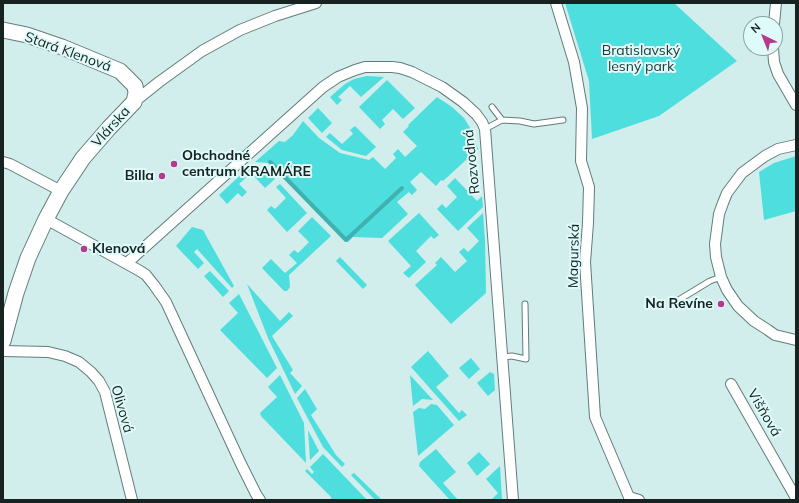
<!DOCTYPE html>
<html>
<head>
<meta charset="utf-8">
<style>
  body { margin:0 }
  #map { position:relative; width:799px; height:503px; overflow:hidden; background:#d1edec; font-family:Mulish,sans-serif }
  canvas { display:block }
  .frame { position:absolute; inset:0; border:4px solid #172221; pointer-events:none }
  .north { position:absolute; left:743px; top:16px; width:40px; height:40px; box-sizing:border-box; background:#defaf9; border:1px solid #8ea4a3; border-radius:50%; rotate:317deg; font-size:11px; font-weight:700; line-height:16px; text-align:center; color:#172221 }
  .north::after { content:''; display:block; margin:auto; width:14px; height:18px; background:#b53a8c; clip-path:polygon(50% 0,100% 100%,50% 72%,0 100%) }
</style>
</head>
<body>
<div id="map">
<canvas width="799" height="503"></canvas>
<div class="frame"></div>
<div class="north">N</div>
</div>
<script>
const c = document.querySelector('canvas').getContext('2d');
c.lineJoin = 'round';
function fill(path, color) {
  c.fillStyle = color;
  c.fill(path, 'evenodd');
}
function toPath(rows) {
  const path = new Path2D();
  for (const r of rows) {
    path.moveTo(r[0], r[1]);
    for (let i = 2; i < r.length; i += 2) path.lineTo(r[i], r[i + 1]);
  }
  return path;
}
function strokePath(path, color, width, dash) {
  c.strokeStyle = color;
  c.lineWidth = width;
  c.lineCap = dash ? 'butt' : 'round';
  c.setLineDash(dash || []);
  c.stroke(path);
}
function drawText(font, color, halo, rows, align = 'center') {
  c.font = font + ' Mulish,sans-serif';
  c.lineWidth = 4;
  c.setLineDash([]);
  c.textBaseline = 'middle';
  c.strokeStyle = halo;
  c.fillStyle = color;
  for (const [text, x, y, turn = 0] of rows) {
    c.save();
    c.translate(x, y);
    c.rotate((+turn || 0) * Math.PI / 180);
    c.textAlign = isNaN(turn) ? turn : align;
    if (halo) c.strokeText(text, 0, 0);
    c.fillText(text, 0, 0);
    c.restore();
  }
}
fill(toPath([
  [565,3,674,3,737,61,659,116,592,139,589,81],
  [367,76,384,77,361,97,350,86,338,97,342,100,337,105,330,97,345,84,354,79],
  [387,80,415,108,403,119,393,109,382,120,385,124,380,129,359,107],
  [437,97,452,107,464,118,472,131,478,149,443,181,441,180,436,186,421,172,410,182,417,190,412,195,409,192,397,202,408,214,382,238,353,237,348,242,269,163,255,162,279,141,285,142,293,135,303,121,319,138,340,153,369,160,373,157,385,169,396,158,393,154,398,149,405,157,417,146,403,132,409,126,408,125],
  [318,108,332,123,322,133,308,118],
  [355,126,376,147,366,156,342,150,326,137,330,133,342,144,353,134,350,130],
  [796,156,796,211,764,220,759,172,774,163],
  [249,167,266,169,275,179,265,188,251,173,239,184,247,192,242,197,238,193,227,204,219,195],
  [455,178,477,201,482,196,483,207,458,231,437,209,442,204,446,208,457,197,447,186],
  [280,184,307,213,287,232,267,210,271,206,275,209,286,198,276,187],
  [419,213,439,235,434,239,431,236,416,251,426,262,409,278,403,273,411,266,388,241],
  [483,213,485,240,486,293,451,324,415,285,437,265,435,263,441,257,455,272,467,261,459,252,464,248,468,252,479,241,467,228],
  [312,217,331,236,289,275,290,287,287,291,284,291,262,268,271,259,285,273,297,263,289,255,294,250,298,253,309,242,298,231],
  [192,227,203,230,234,286,232,288,197,249,194,252,204,263,198,269,176,246],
  [340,257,367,285,363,289,336,261],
  [210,271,229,291,223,297,204,276],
  [247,284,280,321,289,312,293,316,272,336,293,370,290,373,302,386,295,394,268,338],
  [239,294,277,368,267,378,220,330,238,313,229,303],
  [428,351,449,376,436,387,459,413,462,410,467,415,459,421,411,367],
  [471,358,480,369,469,379,459,368],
  [490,372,494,374,495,390,488,396,477,383],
  [280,375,304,423,306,463,261,416,260,413,277,397,268,387],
  [410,375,433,400,422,399,413,406],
  [305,389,317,409,311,415,336,455,345,464,342,467,323,447,297,398],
  [431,404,437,405,454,425,418,456,413,412,419,408,425,409],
  [308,430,319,451,310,460],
  [436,449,456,472,443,483,458,500,450,500,419,466,420,462],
  [479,452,490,464,477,476,467,463],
  [323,454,367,500,331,500,331,497,305,471,307,469,312,474,314,472,310,467],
  [500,466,502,500,491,500,498,493,486,479],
  [354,473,382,500,375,500,351,475]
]), '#4ddedd');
strokePath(toPath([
  [270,162,346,240,402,188]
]), '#3fb1b0', 4);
const lane = toPath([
  [492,107,502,120],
  [485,129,502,120,520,121,534,124,563,120],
  [672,304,710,281,721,277],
  [502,357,512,356,526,359,525,304]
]);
const street = toPath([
  [556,3,574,62,582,108,581,161,589,187,588,223,585,262,595,417,629,497,639,500],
  [774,24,776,3],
  [773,48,774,62,778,74,796,105],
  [134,102,159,82,202,51,240,30,275,16,316,3],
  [796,145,778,149,765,156,742,173,727,193,723,203,719,214,715,244,716,257,721,277,727,290,738,306,754,321,768,330,775,335,796,340],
  [3,162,10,164,61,191],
  [46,219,140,271,146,275,154,285,166,302,241,464,256,494,260,500],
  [127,263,323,87,338,77,355,70,365,67,392,67,400,68,412,72,442,87,463,102,476,114,482,122,485,129,513,500],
  [3,351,48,352,65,356,79,362,91,372,99,381,105,392,132,500],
  [731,384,796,498]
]);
const secondary = toPath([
  [3,30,27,35,62,47,120,71,135,86,136,93,134,102,109,128,83,158,61,191,46,219,28,258,16,293,3,341]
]);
strokePath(lane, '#627c7b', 7);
strokePath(street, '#627c7b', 12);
strokePath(secondary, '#627c7b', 17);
strokePath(lane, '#fff', 5);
strokePath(street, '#fff', 10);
strokePath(secondary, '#fff', 15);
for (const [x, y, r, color] of [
  [174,164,4,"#b53a8c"],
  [162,176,4,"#b53a8c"],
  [84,249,4,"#b53a8c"],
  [721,304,4,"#b53a8c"]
]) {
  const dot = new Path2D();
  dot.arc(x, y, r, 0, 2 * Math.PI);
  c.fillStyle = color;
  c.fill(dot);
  strokePath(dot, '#defaf9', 1.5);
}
drawText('14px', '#203938', '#defaf9', [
  ["Bratislavský",641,51],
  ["lesný park",641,67]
]);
drawText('14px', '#172221', '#defaf9', [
  ["Stará Klenová",68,52,20],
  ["Vlárska",111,127,-48],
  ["Rozvodná",472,162,-96],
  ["Magurská",574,256,-89],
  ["Olivová",122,409,74],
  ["Višňová",764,413,60]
]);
drawText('bold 14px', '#172221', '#defaf9', [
  ["Obchodné",182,156],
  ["centrum KRAMÁRE",182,172],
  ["Billa",154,176,"right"],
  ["Klenová",92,249],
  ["Na Revíne",713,304,"right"]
], 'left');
</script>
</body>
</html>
